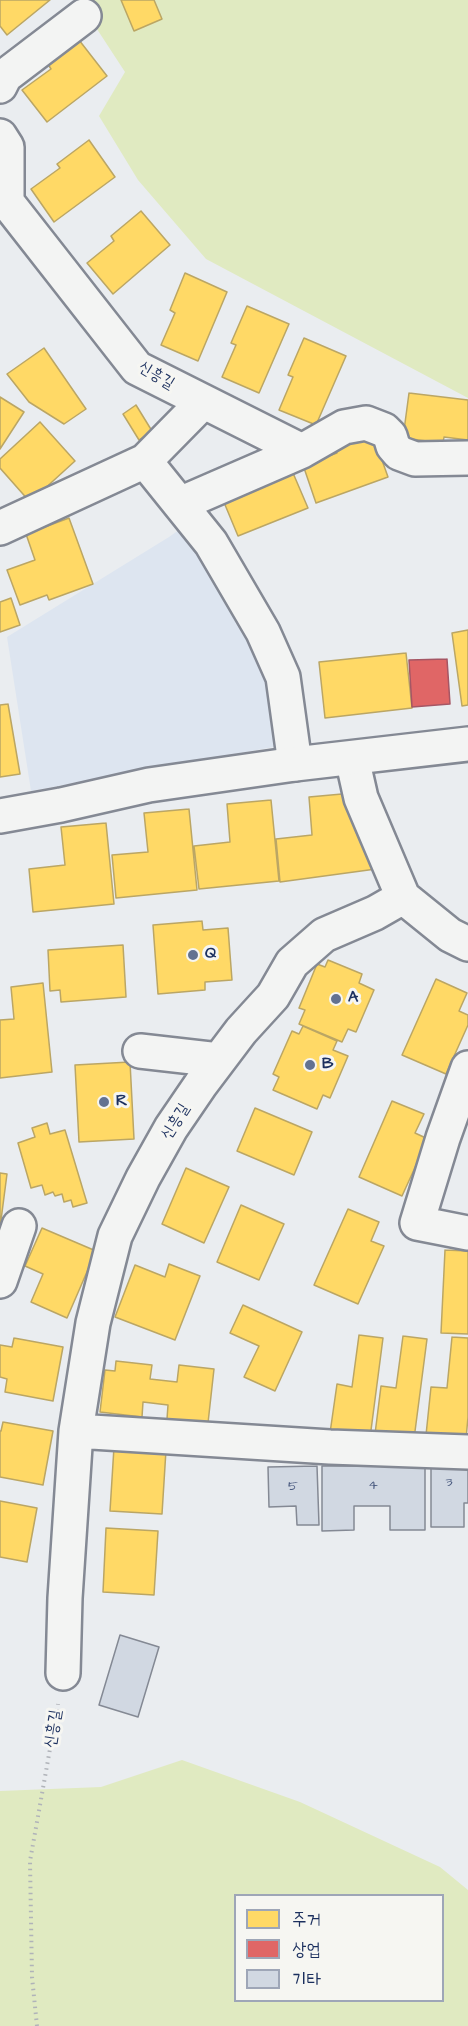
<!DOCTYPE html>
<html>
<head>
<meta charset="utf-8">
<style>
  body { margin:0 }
  #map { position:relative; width:468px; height:2026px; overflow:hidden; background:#eaedf0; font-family:"Architects Daughter","Poor Story",sans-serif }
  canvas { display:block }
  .legend { position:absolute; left:234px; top:1894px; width:210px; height:108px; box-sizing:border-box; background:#f6f6f2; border:2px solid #9ea6b7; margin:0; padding:8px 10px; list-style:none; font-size:18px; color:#1b2f5e }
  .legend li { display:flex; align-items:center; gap:12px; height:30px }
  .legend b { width:30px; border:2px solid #9ea6b7 }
</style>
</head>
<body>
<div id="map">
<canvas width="468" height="2026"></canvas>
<ul class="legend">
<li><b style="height:16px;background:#ffd966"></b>주거</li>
<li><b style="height:16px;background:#e06666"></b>상업</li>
<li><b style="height:16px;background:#d1d8e2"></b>기타</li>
</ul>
</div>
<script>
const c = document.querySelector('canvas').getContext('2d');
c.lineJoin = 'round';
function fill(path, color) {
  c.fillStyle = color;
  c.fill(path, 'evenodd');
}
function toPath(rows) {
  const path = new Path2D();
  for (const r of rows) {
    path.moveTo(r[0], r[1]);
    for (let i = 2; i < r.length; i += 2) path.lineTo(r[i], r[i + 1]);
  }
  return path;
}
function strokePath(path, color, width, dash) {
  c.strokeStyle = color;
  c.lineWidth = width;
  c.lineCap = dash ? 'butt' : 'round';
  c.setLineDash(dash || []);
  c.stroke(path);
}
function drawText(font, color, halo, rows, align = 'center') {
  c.font = font + ' "Architects Daughter","Poor Story",sans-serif';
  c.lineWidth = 6;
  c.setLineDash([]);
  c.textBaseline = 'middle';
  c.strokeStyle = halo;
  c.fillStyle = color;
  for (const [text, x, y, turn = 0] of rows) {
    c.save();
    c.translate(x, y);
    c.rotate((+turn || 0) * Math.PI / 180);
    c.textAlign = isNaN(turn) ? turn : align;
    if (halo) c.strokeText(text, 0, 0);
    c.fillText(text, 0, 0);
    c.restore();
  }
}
fill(toPath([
  [207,510,271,611,282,637,301,742,31,791,7,637,169,537]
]), '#dde5f0');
fill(toPath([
  [78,0,468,0,468,398,206,259,138,180,99,116,125,72],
  [182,1760,300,1802,440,1867,468,1890,468,2026,0,2026,0,1791,101,1787],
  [236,1896,442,1896,442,2000,236,2000]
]), '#e0eac1');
const homes = toPath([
  [0,0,50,0,7,35,0,26,0,0],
  [121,0,154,0,162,19,134,31,121,0],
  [79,40,107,76,47,122,22,90,51,69,48,64,79,40],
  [89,140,115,177,54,222,31,189,60,168,57,164,89,140],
  [141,211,170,245,113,294,87,263,114,241,111,236,141,211],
  [185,273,227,292,198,361,161,345,175,313,170,310,185,273],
  [247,306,289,324,259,393,222,377,236,345,231,343,247,306],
  [304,338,346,356,316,425,279,410,293,377,288,375,304,338],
  [44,348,86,409,64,424,29,402,7,374,44,348],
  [409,393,468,400,468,440,444,437,443,443,403,438,409,393],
  [0,397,24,412,0,449,0,397],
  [136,405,152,431,139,440,123,414,136,405],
  [40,422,75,461,30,502,0,468,0,459,40,422],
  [373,435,388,477,316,503,303,465,337,453,335,448,373,435],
  [290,466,308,508,238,536,223,500,290,466],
  [69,518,93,584,49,600,47,595,20,605,7,570,35,560,26,534,69,518],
  [11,598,20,625,0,632,0,602,11,598],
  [468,630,468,705,462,706,452,633,468,630],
  [406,653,412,708,325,718,319,662,406,653],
  [8,704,20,774,0,777,0,705,8,704],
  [353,793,376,869,280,882,276,839,312,835,309,797,353,793],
  [271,800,279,881,199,889,194,846,230,842,227,804,271,800],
  [189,809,197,890,116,898,112,855,148,852,144,813,189,809],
  [106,823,114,904,33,912,29,869,65,865,61,827,106,823],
  [202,921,203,930,228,928,232,980,205,982,205,990,158,994,153,925,202,921],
  [123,945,126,997,61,1002,60,990,50,991,48,950,123,945],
  [328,960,362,974,359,983,374,990,356,1032,348,1029,342,1042,299,1024,305,1010,299,1008,317,964,325,967,328,960],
  [436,979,467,993,459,1011,468,1015,468,1025,446,1074,402,1055,436,979],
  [43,983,52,1072,0,1078,0,1020,14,1019,11,987,43,983],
  [303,1026,337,1041,333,1050,348,1056,330,1098,323,1095,317,1109,273,1090,279,1077,273,1074,292,1031,299,1034,303,1026],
  [130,1062,134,1139,79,1142,75,1065,130,1062],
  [392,1101,424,1114,415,1133,428,1139,402,1196,359,1177,392,1101],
  [255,1108,312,1132,294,1175,237,1151,255,1108],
  [47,1123,50,1134,65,1130,87,1203,73,1207,71,1200,64,1202,62,1194,55,1196,53,1192,45,1195,42,1185,31,1188,18,1143,35,1137,32,1128,47,1123],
  [186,1168,229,1187,204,1243,162,1224,186,1168],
  [0,1173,7,1174,0,1228,0,1173],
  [241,1205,284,1224,259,1280,217,1262,241,1205],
  [348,1209,379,1222,371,1241,384,1246,358,1304,314,1285,348,1209],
  [42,1228,96,1251,67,1318,31,1302,43,1274,25,1266,42,1228],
  [445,1250,468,1251,468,1334,441,1333,445,1250],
  [169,1264,200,1276,175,1340,115,1317,135,1265,165,1277,169,1264],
  [243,1305,302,1332,275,1391,244,1377,259,1346,230,1333,243,1305],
  [359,1335,383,1338,370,1438,330,1433,337,1384,352,1387,359,1335],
  [403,1336,427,1339,414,1439,375,1434,381,1386,396,1388,403,1336],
  [452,1337,468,1338,468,1417,466,1439,426,1435,431,1387,447,1388,452,1337],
  [14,1338,63,1347,53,1401,5,1392,7,1379,0,1377,0,1345,12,1347,14,1338],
  [116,1361,152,1365,150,1379,177,1382,179,1365,214,1369,208,1423,167,1419,168,1405,143,1402,142,1417,100,1412,105,1370,115,1371,116,1361],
  [3,1422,53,1431,43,1485,0,1477,0,1431,1,1431,3,1422],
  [114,1447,166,1450,162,1514,110,1511,114,1447],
  [0,1501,37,1508,27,1562,0,1557,0,1501],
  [106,1528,158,1531,154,1595,103,1592,106,1528]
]);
fill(homes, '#ffd966');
strokePath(homes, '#bba664', 1.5);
const shops = toPath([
  [447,659,450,704,412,707,409,660,447,659]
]);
fill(shops, '#e06666');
strokePath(shops, '#a55664', 1.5);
const building = toPath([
  [431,1463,468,1463,468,1503,464,1503,464,1527,431,1527,431,1463],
  [317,1466,319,1525,297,1525,296,1506,269,1507,268,1467,317,1466],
  [322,1466,425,1466,425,1530,390,1530,390,1506,354,1506,354,1530,322,1531,322,1466],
  [120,1635,159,1647,138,1717,99,1705,120,1635]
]);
fill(building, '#d1d8e2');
strokePath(building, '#848994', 1.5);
const street = toPath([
  [0,86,5,76,84,16],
  [0,136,7,147,7,202,137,368,302,451,180,504],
  [302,451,344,427,366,423,384,430,390,436,393,446,399,453,415,459,468,458],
  [145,461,211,543,263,632,283,677,295,764],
  [0,528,145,461,203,402],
  [352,758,361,798,403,897,450,935,468,944],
  [140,1051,219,1060],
  [468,1068,443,1138,417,1223,468,1233],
  [0,1281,19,1226],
  [76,1431,330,1447,468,1452],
  [63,1673,65,1598,76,1431,93,1323,115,1236,143,1178,171,1128,201,1084,241,1031,273,996,292,963,324,935,375,913,403,897]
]);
const secondary = toPath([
  [0,816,61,805,149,785,295,764,468,744]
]);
strokePath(street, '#848994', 38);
strokePath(secondary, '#848994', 38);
strokePath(toPath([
  [37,2026,32,1977,30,1861,58,1704]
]), '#b0b3b9', 4, [1.5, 4.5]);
strokePath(street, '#f3f4f3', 33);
strokePath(secondary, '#f3f4f3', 33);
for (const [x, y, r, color] of [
  [193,955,6,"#637291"],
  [336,999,6,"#637291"],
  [310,1065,6,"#637291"],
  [104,1102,6,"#637291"]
]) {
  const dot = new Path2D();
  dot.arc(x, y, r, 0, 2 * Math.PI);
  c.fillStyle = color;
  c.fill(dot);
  strokePath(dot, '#f6f6f2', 2);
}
drawText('14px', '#4c5c81', null, [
  ["3",449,1483],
  ["4",373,1486],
  ["5",293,1487]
]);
drawText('16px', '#1b2f5e', '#f6f6f2', [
  ["신흥길",156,376,31],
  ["신흥길",176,1122,-58],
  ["신흥길",54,1729,-81]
]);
drawText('bold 16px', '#1b2f5e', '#f6f6f2', [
  ["Q",205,955],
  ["A",348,999],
  ["B",322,1065],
  ["R",116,1102]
], 'left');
</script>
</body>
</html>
